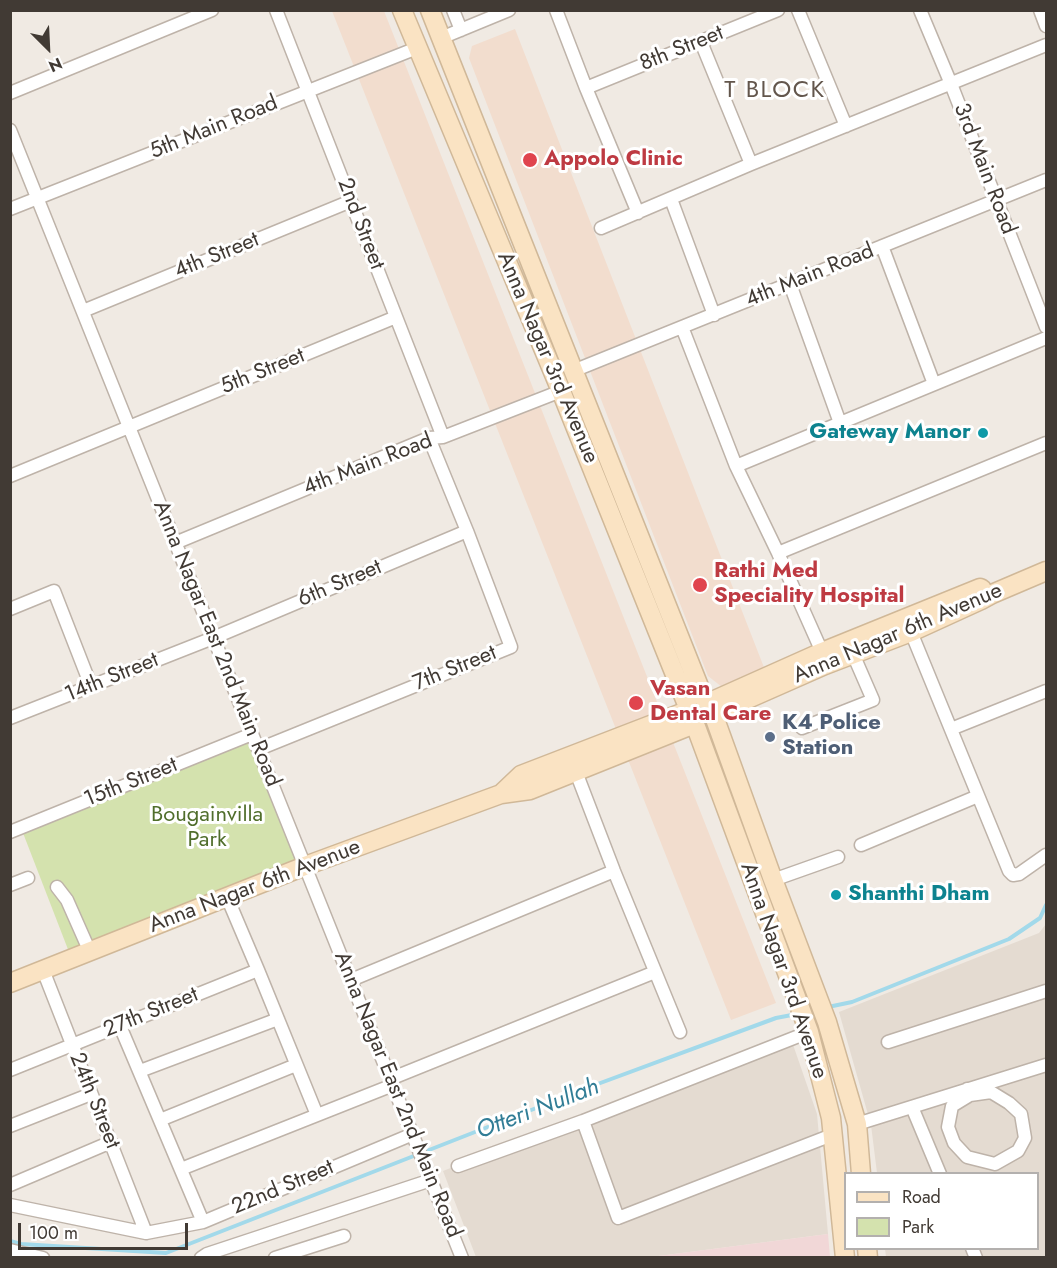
<!DOCTYPE html>
<html>
<head>
<meta charset="utf-8">
<style>
  body { margin:0 }
  #map { position:relative; width:1057px; height:1268px; overflow:hidden; background:#f0eae3; font-family:Jost,sans-serif }
  canvas { display:block }
  .frame { position:absolute; inset:0; border:12px solid #413a34; pointer-events:none }
  .legend { position:absolute; left:844px; top:1172px; width:195px; height:78px; box-sizing:border-box; background:#fff; border:2px solid #b3b0ae; margin:0; padding:8px 10px; list-style:none; font-size:18px; color:#413a34 }
  .legend li { display:flex; align-items:center; gap:12px; height:30px }
  .legend b { width:30px; border:2px solid #b3b0ae }
  .north { position:absolute; left:18px; top:18px; width:60px; height:60px; -webkit-text-stroke:4px #fff; paint-order:stroke; rotate:156deg; font-size:16px; font-weight:700; line-height:24px; text-align:center; color:#413a34 }
  .north::after { content:''; display:block; margin:auto; width:21px; height:27px; background:#413a34; clip-path:polygon(50% 0,100% 100%,50% 72%,0 100%) }
  .scale { position:absolute; left:18px; top:1223px; width:170px; height:27px; box-sizing:border-box; border:3px solid #413a34; border-top:0; padding-left:8px; font-size:18px; line-height:21px; white-space:nowrap; color:#413a34; -webkit-text-stroke:4px #fff; paint-order:stroke }
</style>
</head>
<body>
<div id="map">
<canvas width="1057" height="1268"></canvas>
<div class="frame"></div>
<ul class="legend">
<li><b style="height:8px;background:#fae3c3"></b>Road</li>
<li><b style="height:16px;background:#d4e2ae"></b>Park</li>
</ul>
<div class="north">N</div>
<div class="scale">100 m</div>
</div>
<script>
const c = document.querySelector('canvas').getContext('2d');
c.lineJoin = 'round';
function fill(path, color) {
  c.fillStyle = color;
  c.fill(path, 'evenodd');
}
function toPath(rows) {
  const path = new Path2D();
  for (const r of rows) {
    path.moveTo(r[0], r[1]);
    for (let i = 2; i < r.length; i += 2) path.lineTo(r[i], r[i + 1]);
  }
  return path;
}
function strokePath(path, color, width, dash) {
  c.strokeStyle = color;
  c.lineWidth = width;
  c.lineCap = dash ? 'butt' : 'round';
  c.setLineDash(dash || []);
  c.stroke(path);
}
function drawText(font, color, halo, rows, align = 'center') {
  c.font = font + ' Jost,sans-serif';
  c.lineWidth = 6;
  c.setLineDash([]);
  c.textBaseline = 'middle';
  c.strokeStyle = halo;
  c.fillStyle = color;
  for (const [text, x, y, turn = 0] of rows) {
    c.save();
    c.translate(x, y);
    c.rotate((+turn || 0) * Math.PI / 180);
    c.textAlign = isNaN(turn) ? turn : align;
    if (halo) c.strokeText(text, 0, 0);
    c.fillText(text, 0, 0);
    c.restore();
  }
}
fill(toPath([
  [1046,924,1046,1257,886,1257,885,1249,1038,1248,1038,1174,877,1173,871,1125,839,1012,1039,933],
  [789,1033,817,1114,828,1234,651,1257,476,1257,443,1171]
]), '#e4dbd1');
fill(toPath([
  [332,11,384,11,776,1003,731,1020],
  [515,29,765,670,722,687,708,676,469,58,472,46]
]), '#f2ddce');
fill(toPath([
  [828,1234,830,1257,651,1257]
]), '#f1d7d7');
fill(toPath([
  [251,741,299,862,69,952,23,833]
]), '#d4e2ae');
strokePath(toPath([
  [828,1007,852,1002,1009,939,1040,918,1046,905],
  [10,1241,21,1244,166,1253,595,1085,776,1018,797,1014]
]), '#a2d9ea', 4);
const street = toPath([
  [276,10,443,437],
  [453,10,461,30],
  [556,10,586,88,638,213],
  [798,10,846,126],
  [920,10,951,84,1046,327],
  [1040,10,1046,26],
  [441,38,509,10],
  [701,42,751,164],
  [586,88,778,10],
  [10,93,212,10],
  [10,130,462,1258],
  [671,199,714,315],
  [10,209,417,48],
  [601,228,751,164,1046,45],
  [882,246,934,384],
  [790,284,840,423],
  [83,311,351,201],
  [682,327,736,466,778,553,822,652],
  [573,371,1046,180],
  [736,466,1046,338],
  [10,476,396,317],
  [175,543,429,438,443,437,561,391],
  [778,553,1046,443],
  [10,609,54,591,91,686],
  [911,632,1009,871,1013,875,1019,874,1046,855],
  [10,718,213,638,467,531],
  [802,728,873,700,853,654],
  [951,729,1046,691],
  [259,749,511,647,467,531,429,438],
  [576,772,614,871,680,1032],
  [10,832,252,734],
  [861,845,978,796],
  [773,880,838,857],
  [10,885,28,878],
  [57,887,67,900,90,952],
  [227,897,258,970,317,1115],
  [43,970,146,1233],
  [351,980,614,871],
  [120,1026,203,1222],
  [888,1042,1046,991],
  [10,1070,258,970],
  [140,1071,278,1019],
  [390,1079,655,972],
  [967,1089,970,1095,952,1106,948,1127,954,1143,967,1157,995,1164,1018,1151,1025,1138,1021,1114,1009,1103,991,1092,970,1095],
  [912,1107,940,1174],
  [160,1120,296,1065],
  [583,1121,618,1218,832,1135],
  [857,1124,1046,1065],
  [10,1126,91,1094],
  [458,1166,583,1121,809,1032],
  [181,1169,393,1085],
  [10,1185,111,1142],
  [10,1205,146,1233,203,1222,413,1134],
  [972,1248,976,1258],
  [10,1250,43,1258],
  [201,1258,207,1254,431,1180],
  [275,1258,344,1236]
]);
const secondary = toPath([
  [402,10,561,391,688,707],
  [430,10,704,699],
  [710,702,822,652,980,588,982,589],
  [716,713,825,665,911,632,981,600,992,594,1046,571],
  [715,719,772,877,827,1022,857,1124,861,1174],
  [696,727,809,1032,831,1118,845,1258],
  [501,794,521,775,687,711],
  [10,983,305,866,501,794,530,790,692,725],
  [867,1248,868,1258]
]);
strokePath(street, '#beb3a9', 15);
strokePath(secondary, '#d0b898', 21);
strokePath(street, '#fff', 12);
strokePath(secondary, '#fae3c3', 18);
for (const [x, y, r, color] of [
  [530,160,8,"#e0444e"],
  [983,433,6,"#0f9aa8"],
  [700,585,8,"#e0444e"],
  [636,703,8,"#e0444e"],
  [770,737,6,"#5c6f8a"],
  [836,895,6,"#0f9aa8"]
]) {
  const dot = new Path2D();
  dot.arc(x, y, r, 0, 2 * Math.PI);
  c.fillStyle = color;
  c.fill(dot);
  strokePath(dot, '#fff', 2);
}
drawText('22px', '#413a34', '#fff', [
  ["8th Street",682,49,-22],
  ["5th Main Road",214,128,-22],
  ["3rd Main Road",984,169,69],
  ["2nd Street",360,224,69],
  ["4th Street",217,256,-22],
  ["4th Main Road",810,276,-22],
  ["Anna Nagar 3rd Avenue",547,358,67],
  ["5th Street",263,372,-22],
  ["4th Main Road",368,465,-21],
  ["6th Street",340,584,-23],
  ["Anna Nagar 6th Avenue",898,634,-23],
  ["Anna Nagar East 2nd Main Road",216,644,68],
  ["7th Street",455,669,-22],
  ["14th Street",112,678,-22],
  ["15th Street",131,783,-22],
  ["Anna Nagar 6th Avenue",255,887,-21],
  ["Anna Nagar 3rd Avenue",783,971,71],
  ["27th Street",151,1013,-22],
  ["Anna Nagar East 2nd Main Road",397,1095,68],
  ["24th Street",94,1101,68],
  ["22nd Street",283,1188,-23]
]);
drawText('bold 22px', '#be3a42', '#fff', [
  ["Appolo Clinic",544,160],
  ["Rathi Med",714,572],
  ["Speciality Hospital",714,597],
  ["Vasan",650,690],
  ["Dental Care",650,715]
], 'left');
drawText('bold 22px', '#0d838f', '#fff', [
  ["Gateway Manor",971,433],
  ["Shanthi Dham",848,895,"left"]
], 'right');
drawText('bold 22px', '#4e5e75', '#fff', [
  ["K4 Police",782,724],
  ["Station",782,749]
], 'left');
drawText('22px', '#506e2c', '#fff', [
  ["Bougainvilla",207,816],
  ["Park",207,841]
]);
c.letterSpacing = '1.5px';
drawText('24px', '#63564c', '#fff', [
  ["T BLOCK",775,91]
]);
c.letterSpacing = '0px';
drawText('italic 24px', '#317d96', '#fff', [
  ["Otteri Nullah",538,1110,-21]
]);
</script>
</body>
</html>
